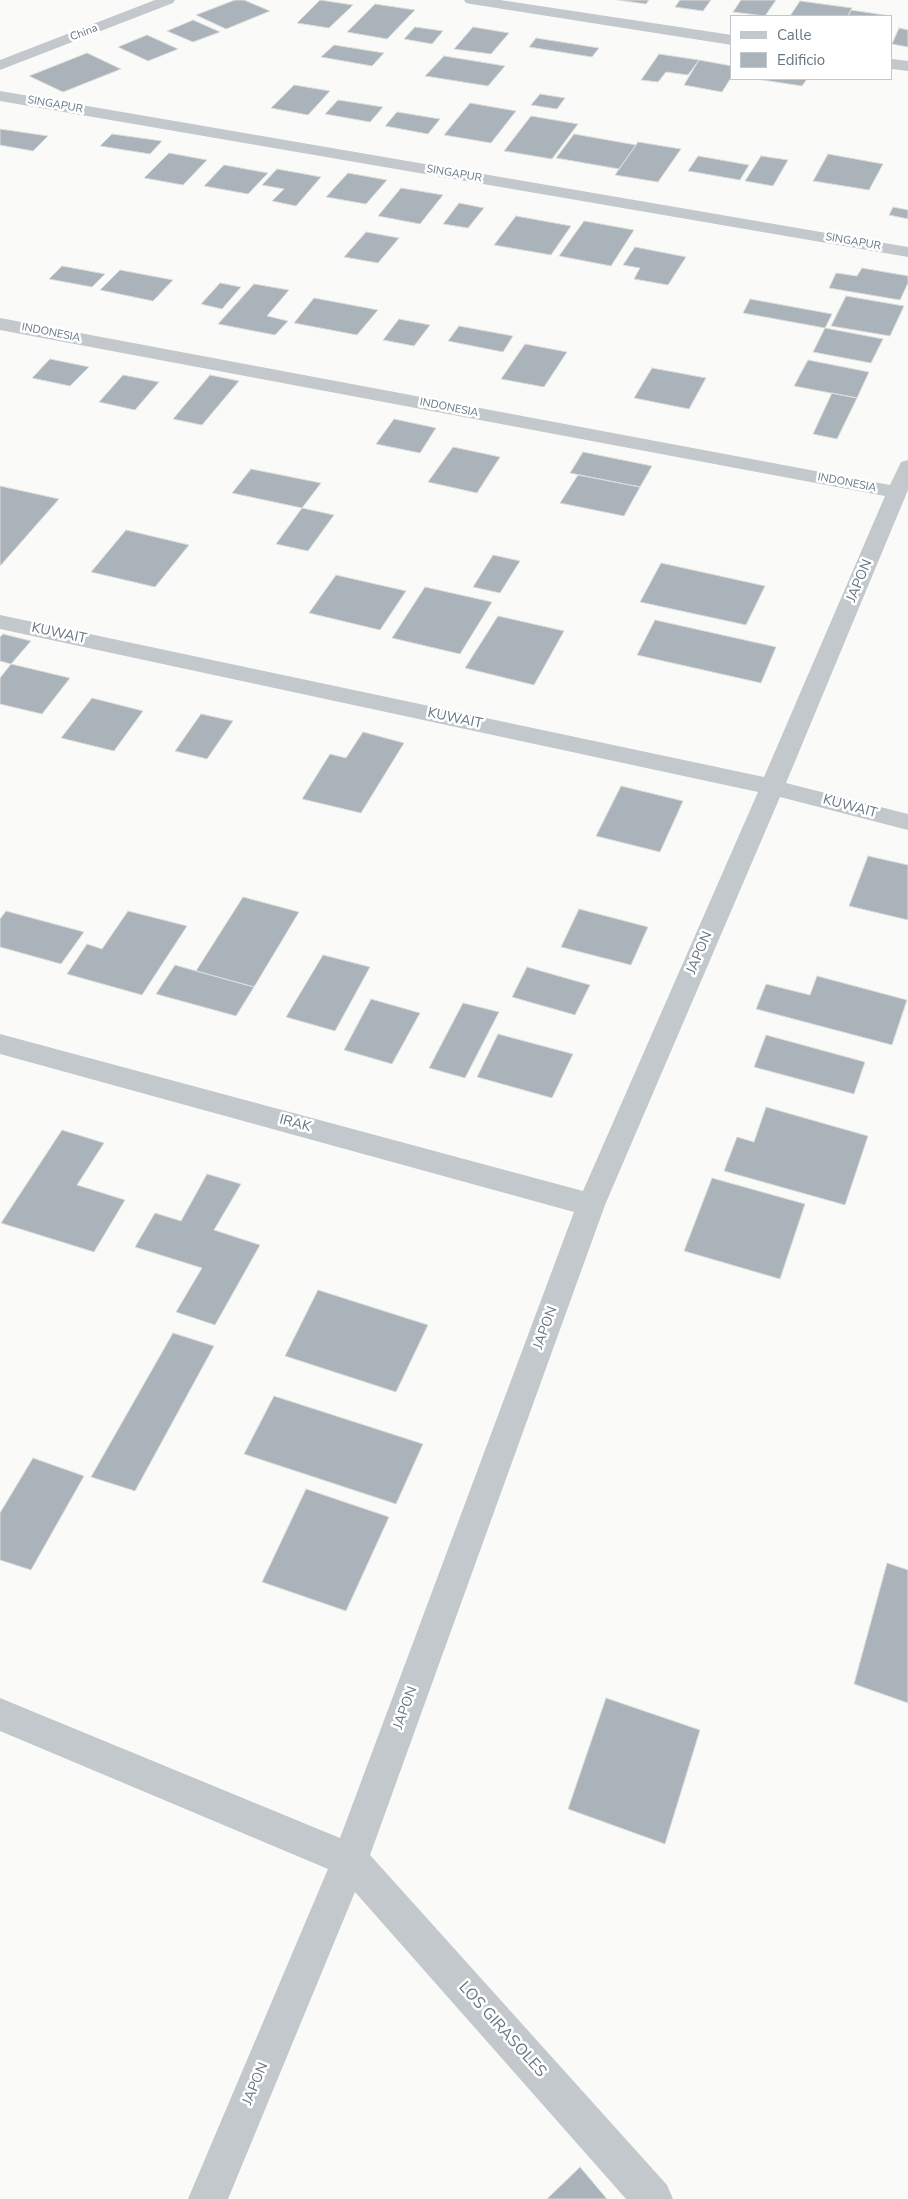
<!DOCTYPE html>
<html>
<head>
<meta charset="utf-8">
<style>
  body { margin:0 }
  #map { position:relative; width:908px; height:2199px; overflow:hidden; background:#fafaf8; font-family:"Nunito Sans",sans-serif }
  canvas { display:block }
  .legend { position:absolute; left:730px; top:15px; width:162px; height:65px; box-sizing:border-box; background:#fff; border:1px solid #c1c8cd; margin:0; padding:6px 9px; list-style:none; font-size:15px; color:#657683 }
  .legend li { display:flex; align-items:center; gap:10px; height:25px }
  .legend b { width:25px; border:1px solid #c1c8cd }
</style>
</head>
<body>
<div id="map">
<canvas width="908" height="2199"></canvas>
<ul class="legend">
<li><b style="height:6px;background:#c3c8cc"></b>Calle</li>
<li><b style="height:14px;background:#aab3b9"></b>Edificio</li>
</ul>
</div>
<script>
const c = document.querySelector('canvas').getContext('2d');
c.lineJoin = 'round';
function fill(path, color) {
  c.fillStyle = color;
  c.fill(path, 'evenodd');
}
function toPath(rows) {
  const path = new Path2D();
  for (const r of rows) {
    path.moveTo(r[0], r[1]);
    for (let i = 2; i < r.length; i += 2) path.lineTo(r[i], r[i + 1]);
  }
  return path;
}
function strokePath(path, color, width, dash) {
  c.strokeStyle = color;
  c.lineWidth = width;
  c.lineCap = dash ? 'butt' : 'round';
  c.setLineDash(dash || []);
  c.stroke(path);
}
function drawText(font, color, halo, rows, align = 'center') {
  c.font = font + ' "Nunito Sans",sans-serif';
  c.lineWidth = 5;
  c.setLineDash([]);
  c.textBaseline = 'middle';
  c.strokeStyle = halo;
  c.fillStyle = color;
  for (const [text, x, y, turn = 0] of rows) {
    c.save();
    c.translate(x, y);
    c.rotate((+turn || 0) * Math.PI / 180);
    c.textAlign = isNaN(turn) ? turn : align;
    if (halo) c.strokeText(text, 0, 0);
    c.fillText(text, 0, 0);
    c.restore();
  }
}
const building = toPath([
  [235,0,244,0,270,11,226,29,196,15,235,0],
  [320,0,353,5,329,28,297,23,320,0],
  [618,0,649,0,646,4,618,0],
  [680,0,711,0,703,11,675,7,680,0],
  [741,0,776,0,765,16,733,12,741,0],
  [800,1,852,8,848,16,790,16,800,1],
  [375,4,415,10,387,39,347,32,375,4],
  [851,10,891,16,848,16,851,10],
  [193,20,220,32,193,42,167,31,193,20],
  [415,27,443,31,432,44,404,39,415,27],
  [473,27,509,33,491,54,454,49,473,27],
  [899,28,908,30,908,47,892,44,899,28],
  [147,35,178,49,148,61,118,47,147,35],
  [536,38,599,48,592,57,529,47,536,38],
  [334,45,384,53,372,66,321,57,334,45],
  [87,53,121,69,63,92,29,76,87,53],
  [659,54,699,60,688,75,666,72,658,82,641,80,659,54],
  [444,56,505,66,488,86,425,76,444,56],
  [699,60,732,66,732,76,722,92,684,85,699,60],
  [756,79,807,79,802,86,756,79],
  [294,85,330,91,308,115,271,108,294,85],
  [540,94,565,98,557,109,531,105,540,94],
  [338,100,383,107,370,122,325,114,338,100],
  [470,103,516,111,491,143,444,135,470,103],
  [397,112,440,119,428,134,385,126,397,112],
  [531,116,578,124,552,159,504,151,531,116],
  [0,129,48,136,33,151,0,145,0,129],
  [112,134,162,141,150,154,100,146,112,134],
  [574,134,636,145,619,169,556,158,574,134],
  [638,142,681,149,658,182,615,175,638,142],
  [169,153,207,160,183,185,144,178,169,153],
  [828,154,883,164,869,190,813,181,828,154],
  [698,156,749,165,740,180,688,171,698,156],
  [761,156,788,160,773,186,745,181,761,156],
  [224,165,268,173,248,194,204,186,224,165],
  [277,169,321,177,296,206,272,201,284,189,262,185,277,169],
  [348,173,387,180,366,204,326,197,348,173],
  [401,188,443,195,420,224,378,216,401,188],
  [459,203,484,208,468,228,443,224,459,203],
  [893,207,908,210,908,219,889,215,893,207],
  [516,216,571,226,551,255,494,245,516,216],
  [584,221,634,230,611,266,559,256,584,221],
  [366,232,399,238,378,263,344,257,366,232],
  [635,247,686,257,668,285,634,279,640,268,623,265,635,247],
  [62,266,105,274,92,287,49,279,62,266],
  [862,268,908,276,908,283,900,300,829,288,836,273,857,276,862,268],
  [120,270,173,280,153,301,100,290,120,270],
  [220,283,241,287,222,309,201,304,220,283],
  [254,284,289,290,267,316,288,321,275,335,218,324,254,284],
  [846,296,904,306,890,336,831,326,846,296],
  [314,298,378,310,357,335,294,323,314,298],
  [750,299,832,314,825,328,743,313,750,299],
  [399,319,430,325,414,346,383,340,399,319],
  [459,326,513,336,503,352,448,341,459,326],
  [825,328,883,339,871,363,813,352,825,328],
  [525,344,567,352,544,387,501,379,525,344],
  [50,359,89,367,70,386,32,378,50,359],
  [808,360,869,372,857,398,794,386,808,360],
  [652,368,706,378,689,409,634,398,652,368],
  [123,375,159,382,135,410,99,402,123,375],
  [210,375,239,381,202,425,173,419,210,375],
  [832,393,857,398,837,439,813,434,832,393],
  [394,419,436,428,420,453,376,444,394,419],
  [453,447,500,457,477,493,428,482,453,447],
  [583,452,652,466,640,487,570,473,583,452],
  [251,469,321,483,302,508,232,493,251,469],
  [578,475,640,487,624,516,560,503,578,475],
  [0,486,59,499,1,565,0,565,0,486],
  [302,508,334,515,308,551,276,544,302,508],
  [126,530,189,545,155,587,91,572,126,530],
  [493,555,520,561,500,593,473,587,493,555],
  [661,563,765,586,746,625,640,602,661,563],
  [336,575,406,591,380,630,309,613,336,575],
  [425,587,492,602,460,654,392,638,425,587],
  [498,616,564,631,534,685,465,668,498,616],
  [655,620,776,647,761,683,637,655,655,620],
  [3,634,31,641,11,664,0,661,0,637,3,634],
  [11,664,70,678,42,714,0,704,0,678,11,664],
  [92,698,143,711,114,751,61,738,92,698],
  [201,714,233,721,207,759,175,751,201,714],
  [363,732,404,743,361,813,302,799,330,754,346,758,363,732],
  [621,786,683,801,660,852,596,836,621,786],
  [868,856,908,865,908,920,849,906,868,856],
  [243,897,299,912,254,987,196,971,243,897],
  [579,909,648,927,631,965,561,947,579,909],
  [6,911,84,932,61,964,0,947,0,919,6,911],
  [128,911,187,926,142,995,67,974,87,944,102,949,128,911],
  [323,955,370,967,335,1031,286,1017,323,955],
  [175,965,196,971,254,987,236,1016,156,994,175,965],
  [527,967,590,985,575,1015,512,997,527,967],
  [817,976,907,1000,892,1045,756,1009,766,984,810,995,817,976],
  [371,999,420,1013,392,1064,344,1050,371,999],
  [463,1003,499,1012,465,1078,429,1068,463,1003],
  [498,1034,573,1054,552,1098,477,1077,498,1034],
  [766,1035,865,1062,854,1094,754,1067,766,1035],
  [766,1107,868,1136,845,1205,724,1171,737,1137,754,1142,766,1107],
  [62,1130,104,1143,77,1185,125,1200,94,1252,1,1223,62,1130],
  [207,1174,241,1184,214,1230,260,1245,215,1325,176,1312,202,1268,135,1247,155,1213,181,1221,207,1174],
  [712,1178,805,1204,780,1279,684,1251,712,1178],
  [318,1290,428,1325,396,1392,285,1356,318,1290],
  [173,1333,214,1346,135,1491,91,1477,173,1333],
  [274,1396,423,1444,396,1504,244,1454,274,1396],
  [33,1458,84,1476,31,1570,0,1560,0,1513,33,1458],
  [306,1489,389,1517,346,1611,262,1582,306,1489],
  [887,1563,908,1570,908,1703,854,1684,887,1563],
  [606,1698,700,1730,665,1844,568,1809,606,1698],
  [580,2167,607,2199,547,2199,580,2167]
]);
fill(building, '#aab3b9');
strokePath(building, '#dcdcda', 1);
fill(toPath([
  [155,0,175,0,173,3,0,70,0,60,155,0],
  [464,0,500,0,732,35,732,45,471,4,466,3,464,0],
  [892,59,908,61,908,71,892,69,892,59],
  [0,91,908,247,908,257,0,101,0,91],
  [0,318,890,485,901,462,908,460,908,490,786,783,908,814,908,830,780,797,605,1205,370,1855,667,2185,673,2199,626,2199,355,1892,228,2199,188,2199,328,1869,0,1731,0,1698,340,1838,574,1212,0,1054,0,1034,583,1191,758,792,0,629,0,615,764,777,885,496,0,330,0,318]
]), '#c3c8cc');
drawText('11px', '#657683', '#fff', [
  ["China",84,33,-21],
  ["SINGAPUR",55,105,10],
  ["SINGAPUR",454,174,10],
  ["SINGAPUR",853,242,10],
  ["INDONESIA",51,333,11],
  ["INDONESIA",449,408,11],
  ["INDONESIA",847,483,11]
]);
drawText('14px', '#657683', '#fff', [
  ["JAPON",860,581,-67],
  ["KUWAIT",59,634,12],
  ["KUWAIT",455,719,12],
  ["KUWAIT",850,807,15],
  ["JAPON",700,953,-67],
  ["IRAK",295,1124,15],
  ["JAPON",546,1328,-70],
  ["JAPON",406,1708,-70],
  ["JAPON",256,2084,-67]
]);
drawText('16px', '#657683', '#fff', [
  ["LOS GIRASOLES",502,2030,48]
]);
</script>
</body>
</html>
